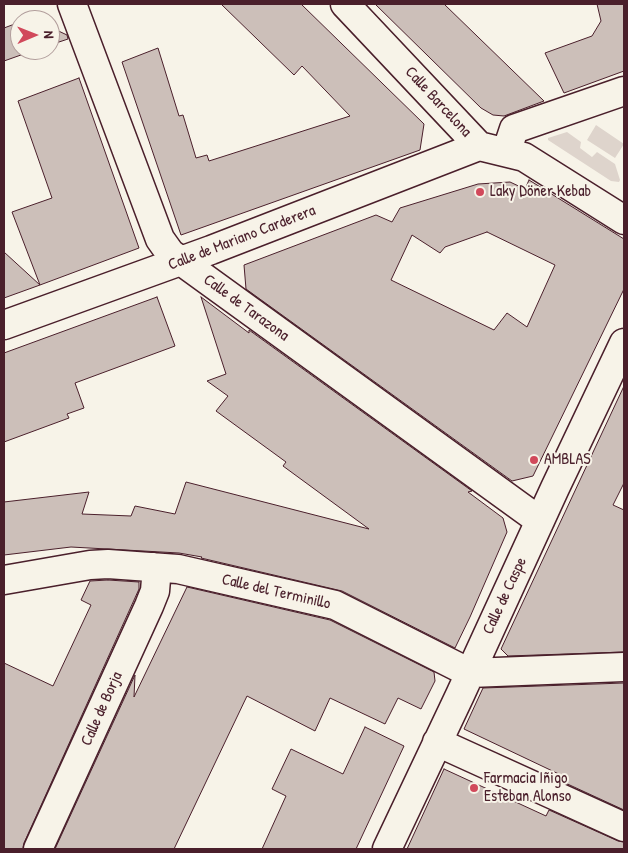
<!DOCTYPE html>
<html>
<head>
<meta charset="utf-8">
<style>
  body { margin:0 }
  #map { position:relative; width:628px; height:853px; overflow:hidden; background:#f7f3e8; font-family:"Patrick Hand",sans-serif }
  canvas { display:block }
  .frame { position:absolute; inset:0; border:5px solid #4a1f2b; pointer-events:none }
  .north { position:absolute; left:10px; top:10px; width:50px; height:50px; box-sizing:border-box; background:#f7f3e8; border:1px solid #b29e9c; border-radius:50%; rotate:89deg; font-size:14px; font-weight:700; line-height:20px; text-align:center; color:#4a1f2b }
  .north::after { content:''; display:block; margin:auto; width:18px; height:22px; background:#d1495b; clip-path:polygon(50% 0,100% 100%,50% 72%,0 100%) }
</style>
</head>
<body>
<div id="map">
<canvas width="628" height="853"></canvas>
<div class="frame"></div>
<div class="north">N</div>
</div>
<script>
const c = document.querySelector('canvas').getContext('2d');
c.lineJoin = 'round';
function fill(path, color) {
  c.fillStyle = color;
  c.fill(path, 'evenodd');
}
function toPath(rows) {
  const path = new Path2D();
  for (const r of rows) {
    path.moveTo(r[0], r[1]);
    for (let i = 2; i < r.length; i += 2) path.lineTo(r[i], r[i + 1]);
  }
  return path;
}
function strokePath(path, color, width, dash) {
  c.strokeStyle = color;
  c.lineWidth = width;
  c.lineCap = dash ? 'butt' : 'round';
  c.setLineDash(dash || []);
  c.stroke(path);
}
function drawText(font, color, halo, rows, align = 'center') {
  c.font = font + ' "Patrick Hand",sans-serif';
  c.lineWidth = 4;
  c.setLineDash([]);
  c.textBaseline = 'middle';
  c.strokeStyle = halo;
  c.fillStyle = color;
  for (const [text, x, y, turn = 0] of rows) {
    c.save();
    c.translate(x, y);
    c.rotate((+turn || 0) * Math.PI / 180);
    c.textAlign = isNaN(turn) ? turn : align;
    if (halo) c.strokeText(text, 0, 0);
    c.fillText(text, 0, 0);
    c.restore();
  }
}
fill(toPath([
  [596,125,624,144,615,158,587,140],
  [567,132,581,142,580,148,592,157,597,152,615,164,620,180,619,182,611,181,548,140,548,138]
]), '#ded4cc');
const building = toPath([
  [221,4,301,4,424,124,420,150,181,235,122,62,158,48,179,116,183,115,196,158,207,155,209,161,350,116,302,66,294,75,221,4],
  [375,4,444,4,544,101,504,116,493,115,481,108,375,4],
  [597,4,624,4,624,71,564,93,545,53,592,36,601,21,597,4],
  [20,22,20,50,35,50,4,61,4,28,20,22],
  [50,27,67,35,68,39,50,45,50,27],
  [79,78,139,248,40,285,12,212,52,198,18,101,79,78],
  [529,180,624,239,624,289,533,476,512,481,246,289,244,265,376,215,392,222,400,208,478,184,510,182,525,189,529,180],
  [487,232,555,265,527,327,507,313,494,330,391,280,412,235,440,253,445,247,487,232],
  [4,252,40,285,4,298,4,252],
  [157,297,175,346,75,383,84,408,67,414,69,418,4,442,4,353,157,297],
  [201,297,249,333,249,330,472,491,468,492,503,518,507,532,470,617,455,648,342,591,201,558,202,557,179,553,71,547,4,555,4,502,89,492,82,514,131,516,135,506,175,514,186,482,369,529,283,466,286,462,216,411,228,396,207,381,226,374,201,297],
  [624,386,624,483,613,505,624,510,624,652,508,656,501,649,624,386],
  [108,580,139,582,139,589,24,843,23,849,4,849,4,663,53,686,91,605,81,600,90,581,108,580],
  [187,587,330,620,434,672,435,681,421,709,398,698,385,724,330,698,315,731,247,696,174,849,55,849,135,675,134,697,187,587],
  [624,683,624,810,561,781,563,776,464,729,483,688,624,683],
  [365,727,404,746,356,849,262,849,286,796,272,789,291,749,343,774,365,727],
  [444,769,546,816,549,810,618,841,624,842,624,849,407,849,444,769]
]);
fill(building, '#ccbfb9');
strokePath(building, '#4a1f2b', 1);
const minor = toPath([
  [72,4,160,239,170,253,540,521],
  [345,4,479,146,524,157,624,220],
  [510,141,514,129,624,91],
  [4,325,211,250,479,146],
  [4,580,90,565,108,564,178,569,335,605,470,673,624,667],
  [437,742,624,827],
  [38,849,149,606,155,591,156,579,154,567],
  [387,849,460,695,555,488,624,343]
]);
strokePath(minor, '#4a1f2b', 31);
strokePath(minor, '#f7f3e8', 28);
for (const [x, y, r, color] of [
  [480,192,5,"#d1495b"],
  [534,460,5,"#d1495b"],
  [474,788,5,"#d1495b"]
]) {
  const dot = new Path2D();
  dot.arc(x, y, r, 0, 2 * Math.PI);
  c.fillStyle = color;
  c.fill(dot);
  strokePath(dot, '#f7f3e8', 2);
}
drawText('16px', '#4a1f2b', '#f7f3e8', [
  ["Calle Barcelona",438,102,47],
  ["Calle de Mariano Carderera",242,238,-21],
  ["Calle de Tarazona",246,308,36],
  ["Calle del Terminillo",276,592,13],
  ["Calle de Caspe",505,596,-65],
  ["Calle de Borja",102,709,-66]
]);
drawText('16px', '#4a1f2b', '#f7f3e8', [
  ["Laky Döner Kebab",490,192],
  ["AMBLAS",544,460],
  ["Farmacia Iñigo",484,779],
  ["Esteban Alonso",484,797]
], 'left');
</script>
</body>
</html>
